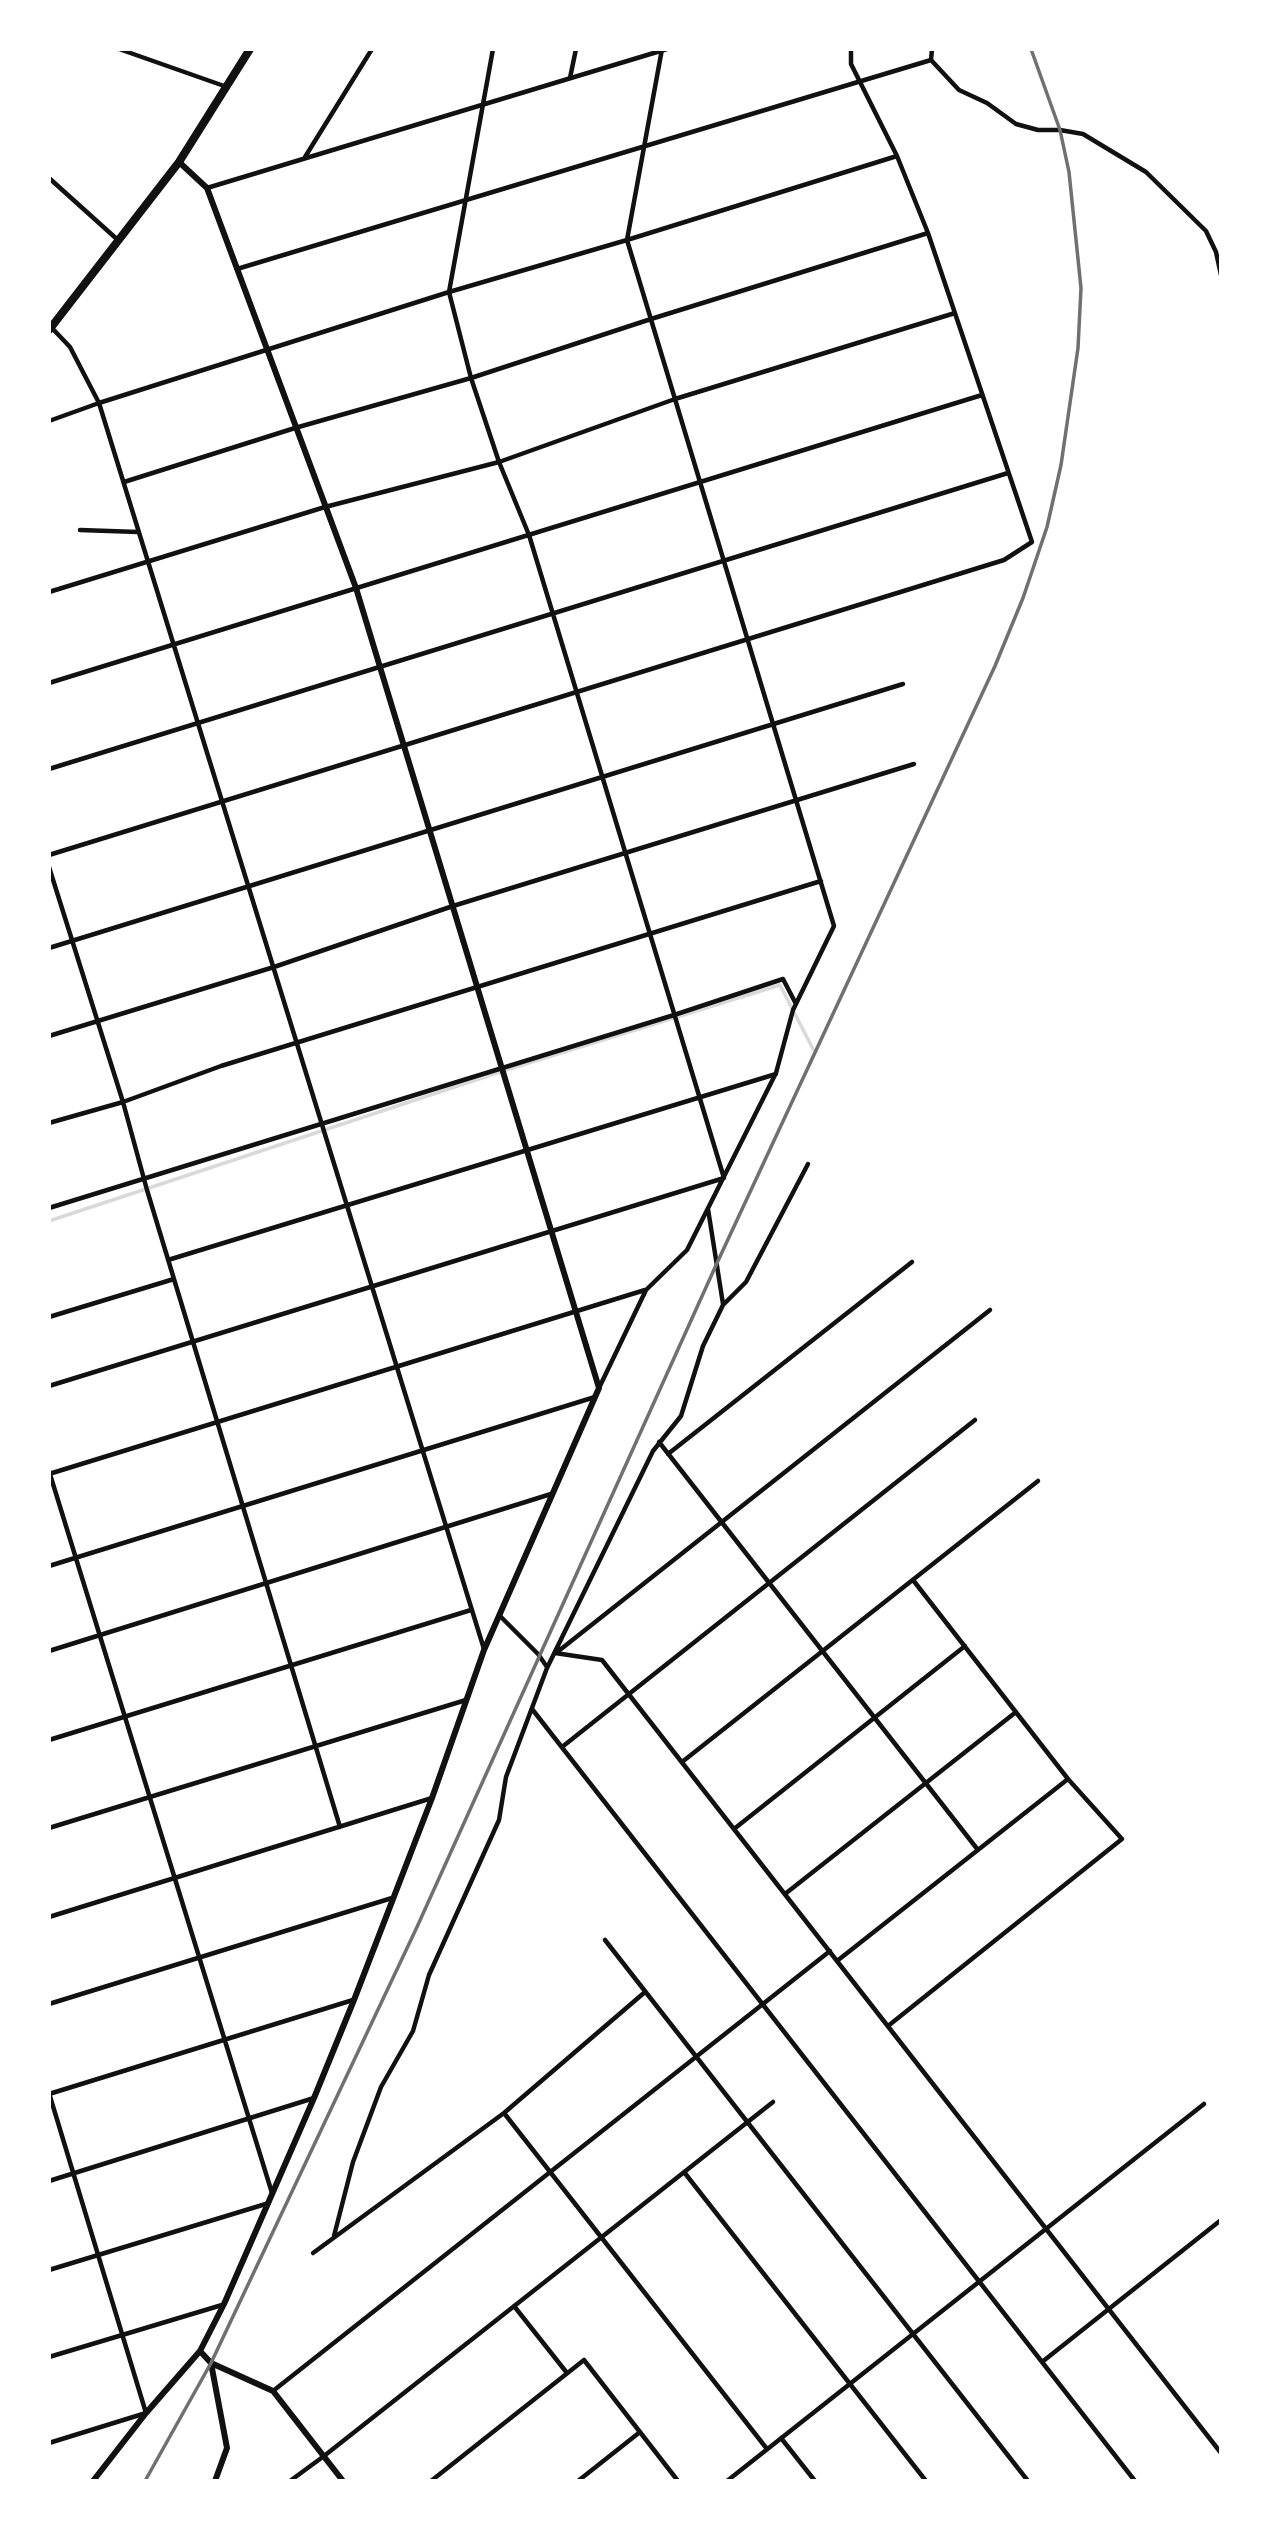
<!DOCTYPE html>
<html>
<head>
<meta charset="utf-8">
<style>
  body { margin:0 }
  #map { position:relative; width:1270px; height:2530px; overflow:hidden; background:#fff; font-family:"Public Sans",sans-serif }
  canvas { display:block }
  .frame { position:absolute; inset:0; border:51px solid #fff; pointer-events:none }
</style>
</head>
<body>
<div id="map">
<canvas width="1270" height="2530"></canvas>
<div class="frame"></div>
</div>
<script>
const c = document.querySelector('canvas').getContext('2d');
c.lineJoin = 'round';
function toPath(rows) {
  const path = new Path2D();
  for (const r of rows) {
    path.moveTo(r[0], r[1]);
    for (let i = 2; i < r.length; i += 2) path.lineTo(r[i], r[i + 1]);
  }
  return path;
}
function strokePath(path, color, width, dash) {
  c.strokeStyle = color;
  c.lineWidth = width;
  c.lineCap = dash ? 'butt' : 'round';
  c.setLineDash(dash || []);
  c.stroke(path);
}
strokePath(toPath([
  [49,1221,503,1071,780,985,813,1049]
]), '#d9d9d9', 3.5);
strokePath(toPath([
  [119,49,227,87],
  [932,49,931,60,959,90,987,103,1016,124,1038,130,1060,130,1083,134,1146,172,1206,231,1216,252,1221,275],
  [570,78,576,49],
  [305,157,372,49],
  [49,178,119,241],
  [207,188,667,49],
  [237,269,931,60],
  [51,327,70,347,99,403,484,1649],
  [49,421,99,403,449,292,627,240,897,156],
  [124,482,295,428,471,378,651,319,928,233],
  [80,530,138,532],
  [49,592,325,507,499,462,675,399,955,313],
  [49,683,982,395],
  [49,769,1008,473],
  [49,855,1004,560,1032,542,928,233,897,156,851,64,851,49],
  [49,867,123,1102,147,1190,340,1827],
  [49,948,903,684],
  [49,1036,274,967,453,906,914,764],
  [49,1123,123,1102,221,1066,821,881],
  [49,1208,674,1015,783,979,796,1004],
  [708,1209,723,1304],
  [168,1260,776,1074],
  [49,1317,174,1279],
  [49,1386,724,1178,529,535,499,462,471,378,449,292,493,49],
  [599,1388,646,1290,687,1250,776,1073,793,1010,834,926,627,240,662,49],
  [659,1442,978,1850],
  [668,1454,912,1262],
  [49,1471,272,2193],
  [49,1474,645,1290],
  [49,1566,595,1397],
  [499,1615,538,1654,547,1667],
  [49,1651,551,1494],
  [555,1653,602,1660,1221,2453],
  [556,1653,990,1310],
  [532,1709,1135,2481],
  [49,1740,471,1610],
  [562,1747,975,1420],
  [682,1762,1038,1481],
  [49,1828,466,1700],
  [734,1829,965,1646],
  [785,1894,1016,1712],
  [49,1917,432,1798],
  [605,1940,1028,2481],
  [837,1961,1068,1779],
  [49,2004,392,1898],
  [888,2026,1122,1839,1068,1779,913,1580],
  [49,2093,146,2413,49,2443],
  [49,2094,353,2000],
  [504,2113,767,2449],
  [684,2172,926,2481],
  [49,2181,314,2098],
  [334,2236,353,2162,381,2087,413,2031,429,1975,499,1820,506,1777,547,1668,653,1451,681,1416,703,1346,723,1305,746,1282,808,1164],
  [313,2253,504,2113,645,1992],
  [49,2270,269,2203],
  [514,2306,567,2373],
  [49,2357,222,2305],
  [1042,2362,1221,2220],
  [273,2391,830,1951],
  [781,2438,815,2481],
  [290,2481,324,2456,773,2102],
  [431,2481,584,2360,678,2481],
  [578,2481,640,2432],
  [727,2481,1204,2104]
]), '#111', 4.5);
strokePath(toPath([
  [200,2351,211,2363,273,2391,343,2481],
  [211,2363,227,2448,215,2481],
  [93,2481,146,2413,200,2351,224,2304,314,2098,354,2000,432,1798,484,1650,599,1388,356,588,207,188,179,162]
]), '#111', 6);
strokePath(toPath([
  [49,330,179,162,250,49]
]), '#111', 8);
strokePath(toPath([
  [145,2481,211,2363,417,1927,717,1263,995,666,1023,598,1047,527,1061,465,1078,348,1081,288,1069,172,1060,130,1031,49]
]), '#707070', 3.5);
</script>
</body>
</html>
